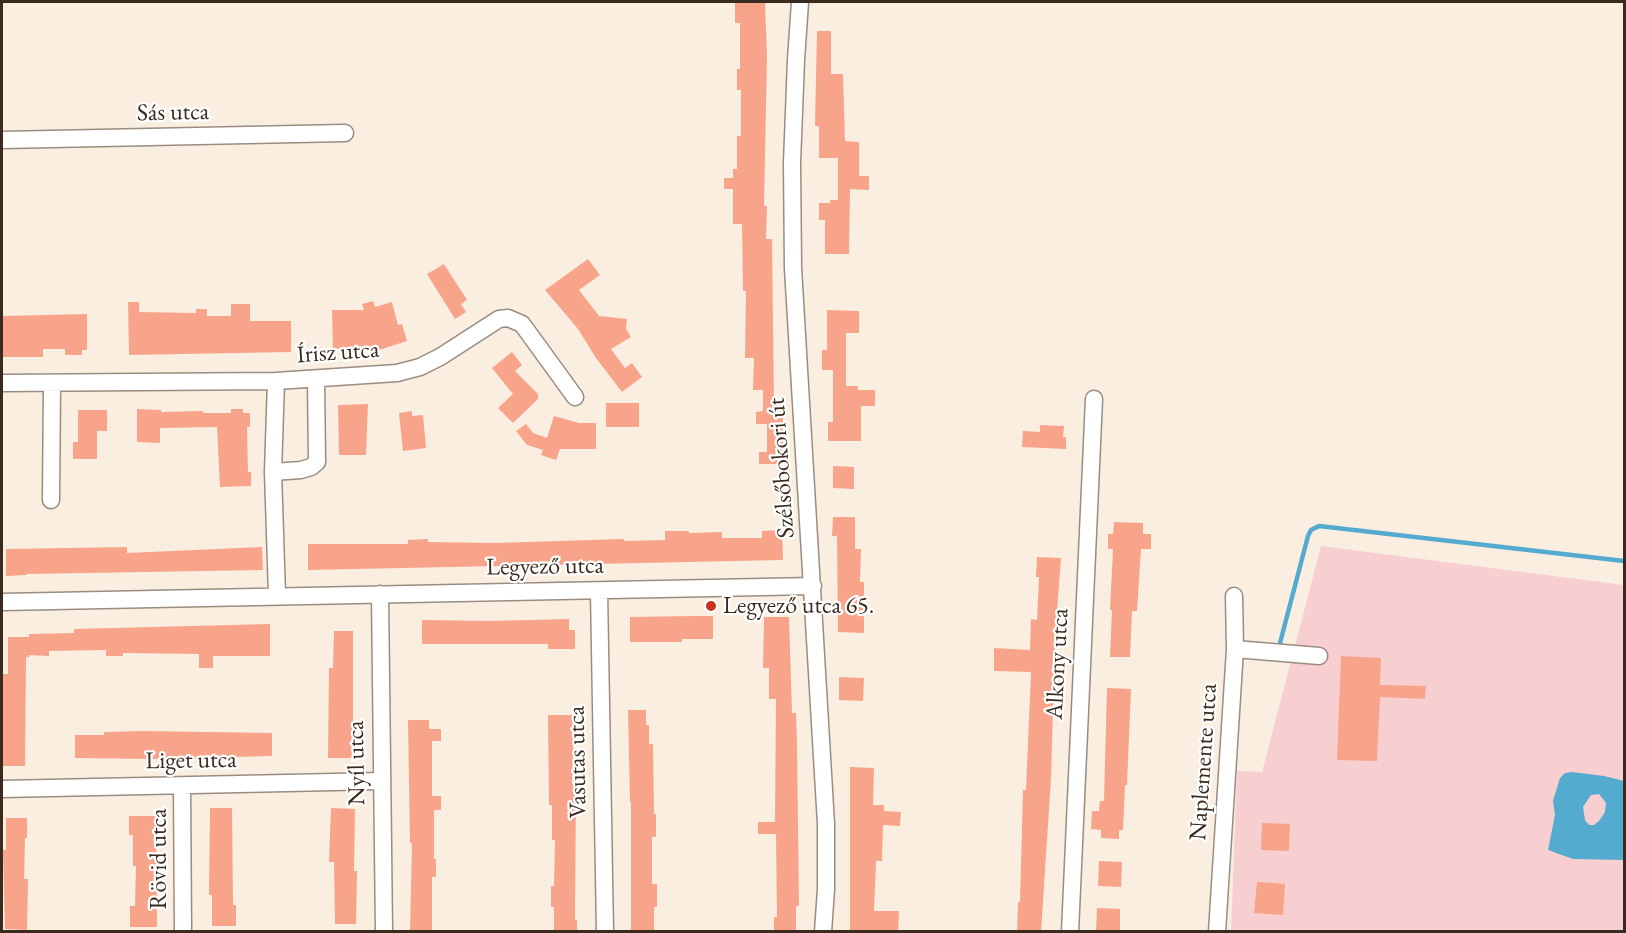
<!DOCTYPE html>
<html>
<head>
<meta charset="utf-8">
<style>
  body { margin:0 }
  #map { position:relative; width:1626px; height:933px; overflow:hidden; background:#faeee1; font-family:"EB Garamond",serif }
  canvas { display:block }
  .frame { position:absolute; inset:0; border:3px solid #3b2a1e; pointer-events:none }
</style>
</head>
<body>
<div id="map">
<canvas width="1626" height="933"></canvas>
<div class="frame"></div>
</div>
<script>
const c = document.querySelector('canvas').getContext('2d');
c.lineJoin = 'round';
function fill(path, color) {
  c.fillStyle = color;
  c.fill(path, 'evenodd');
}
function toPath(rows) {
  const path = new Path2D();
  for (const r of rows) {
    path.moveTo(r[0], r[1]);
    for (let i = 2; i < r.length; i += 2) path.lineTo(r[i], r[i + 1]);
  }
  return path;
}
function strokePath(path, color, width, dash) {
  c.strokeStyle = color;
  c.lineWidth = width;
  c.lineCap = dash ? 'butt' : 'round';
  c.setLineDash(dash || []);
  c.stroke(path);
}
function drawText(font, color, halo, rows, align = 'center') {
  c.font = font + ' "EB Garamond",serif';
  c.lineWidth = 4.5;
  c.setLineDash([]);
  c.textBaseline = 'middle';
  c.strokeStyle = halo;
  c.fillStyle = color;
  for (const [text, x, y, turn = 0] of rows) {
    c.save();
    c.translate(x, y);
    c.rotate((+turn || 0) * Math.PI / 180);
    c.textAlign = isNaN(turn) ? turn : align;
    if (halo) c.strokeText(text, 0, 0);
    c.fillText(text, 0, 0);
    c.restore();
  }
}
fill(toPath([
  [1321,546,1624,585,1624,931,1231,932,1237,771,1262,772]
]), '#f7cfd1');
fill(toPath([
  [1572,772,1604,776,1624,781,1624,860,1573,859,1548,850,1555,815,1553,801,1560,778,1565,773],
  [1599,794,1606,803,1605,812,1599,821,1594,825,1589,825,1585,820,1583,807,1591,795]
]), '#53abd0');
strokePath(toPath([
  [1280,643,1308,536,1311,530,1319,526,1624,561]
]), '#53abd0', 4.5);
fill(toPath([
  [735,2,765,2,767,56,764,206,767,206,766,239,772,239,774,404,783,404,783,464,759,464,759,452,767,452,767,424,756,424,756,412,763,411,763,390,753,390,754,358,745,358,746,291,743,291,742,224,733,224,733,189,724,189,724,178,733,178,733,169,737,169,737,136,741,136,741,90,737,90,737,69,740,69,740,23,735,23],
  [817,31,831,31,831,74,843,74,845,141,859,142,859,176,869,176,869,190,850,189,849,254,825,254,825,220,819,220,819,203,830,203,830,200,838,200,838,158,819,158,819,126,815,126],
  [588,259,600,275,579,290,599,316,627,319,626,329,631,337,611,349,625,368,632,363,642,377,622,392,596,358,578,329,545,290],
  [444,264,467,300,461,304,466,312,455,319,427,274],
  [373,301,375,307,392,302,398,325,402,324,407,341,376,351,376,348,333,349,332,310,364,310,362,304],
  [128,302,139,302,139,312,196,313,196,309,207,309,207,316,231,316,231,304,250,304,250,321,291,321,291,352,129,355],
  [827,310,859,311,859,333,846,333,846,386,858,386,858,390,875,390,875,406,861,406,861,441,828,441,828,422,833,422,833,370,822,370,822,350,827,350],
  [87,314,87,350,82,350,82,355,65,355,65,349,43,349,43,357,2,357,2,316],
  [512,352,522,365,515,371,538,394,538,399,513,423,498,408,513,394,492,368],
  [606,403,639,403,639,427,606,427],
  [368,404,366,455,339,455,338,405],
  [137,409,161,410,161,412,203,411,203,413,231,413,231,409,243,409,243,413,250,413,250,427,247,427,248,472,251,472,251,486,220,487,217,427,160,428,160,443,137,442],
  [78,410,107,410,107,431,97,431,97,459,73,459,73,442,78,442],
  [412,411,412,416,423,415,426,448,403,451,399,413],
  [554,416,579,423,596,423,596,449,560,449,556,460,541,455,543,450,527,445,516,431,526,424,533,433,547,438],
  [1040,425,1064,426,1063,437,1066,437,1066,449,1022,447,1023,431,1040,432],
  [833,466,854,467,854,489,833,488],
  [833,517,855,517,855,549,861,549,860,582,864,582,864,633,838,632,837,536,832,536],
  [1114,522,1143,523,1143,534,1151,534,1151,549,1141,549,1137,611,1132,611,1130,657,1110,657,1112,610,1110,610,1113,549,1108,549,1108,534,1113,534],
  [782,530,783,560,308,570,308,544,408,544,408,540,428,539,428,542,494,543,624,539,624,541,665,540,665,531,689,531,689,533,722,532,722,538,762,538,762,531],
  [127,547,127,553,262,547,263,570,26,574,26,575,6,576,6,549],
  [1037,557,1061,558,1055,640,1051,778,1041,932,1017,932,1018,902,1020,902,1023,790,1026,790,1031,672,994,671,994,648,1030,650,1031,619,1037,620,1039,577,1036,577],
  [692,616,713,616,713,639,682,639,682,642,630,642,630,617],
  [764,617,789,617,792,713,796,713,797,744,799,906,796,906,796,932,774,932,774,917,777,917,776,834,758,834,758,822,775,822,776,699,769,699,769,668,763,668],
  [569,619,569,630,575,630,575,649,548,649,548,644,422,644,422,620,489,621],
  [270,624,270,656,213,656,213,668,199,668,199,654,123,653,123,656,106,656,106,650,49,651,49,656,29,655,29,657,26,657,25,766,2,766,2,674,8,674,8,637,29,637,29,634,74,633,74,629],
  [334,631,353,631,353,739,355,739,354,758,328,758,329,668,333,668],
  [1341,656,1381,658,1380,685,1426,686,1425,699,1380,697,1377,761,1337,760],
  [839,677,864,678,863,701,839,700],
  [1107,688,1131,689,1127,785,1125,785,1123,830,1119,830,1119,839,1101,838,1101,830,1091,829,1092,811,1099,811,1100,801,1104,801],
  [628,710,646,710,646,725,649,725,649,744,653,744,654,814,656,814,656,837,652,837,652,884,657,884,657,907,654,907,654,932,631,932,631,802,630,802],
  [548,715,574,715,572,784,576,784,575,920,577,920,577,932,554,932,554,907,551,907,551,886,554,886,555,840,552,840,552,805,549,805],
  [408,720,429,720,429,729,441,729,441,741,432,741,432,796,441,796,441,810,434,810,434,859,436,859,436,877,432,877,432,932,410,932,412,843,410,843],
  [144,731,272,733,272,756,154,759,75,758,75,735,104,735,104,732],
  [850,767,874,768,873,805,884,805,884,811,901,812,900,826,883,825,882,861,876,861,874,911,899,911,898,932,850,932],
  [210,808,232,808,233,905,236,905,236,926,212,926,212,895,209,895],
  [331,808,355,809,354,871,357,871,356,924,335,924,334,862,329,862],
  [129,816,156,816,157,927,130,927,130,906,135,906,136,866,133,866,133,835,129,835],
  [6,818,27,818,27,838,25,838,24,879,28,879,27,930,5,929,3,850,6,850],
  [1262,823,1290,824,1289,851,1261,850],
  [1099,861,1122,862,1121,887,1098,886],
  [1257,882,1285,884,1283,915,1254,913],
  [1097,908,1120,909,1120,932,1096,932]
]), '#f8a48a');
const minor = toPath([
  [800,2,796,60,792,163,793,268,826,824,826,889,823,932],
  [2,140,345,133],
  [276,381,273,472,277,595],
  [2,383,276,381,397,373,420,367,440,357,499,319,508,318,522,324,575,397],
  [273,472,301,470,311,467,317,462,316,379],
  [51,500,52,384],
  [599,591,605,932],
  [380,594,384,932],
  [2,602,813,586],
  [1235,649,1319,656],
  [182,786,183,932],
  [2,789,381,781],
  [1070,932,1094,399],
  [1217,932,1235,649,1234,596]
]);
strokePath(minor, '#9a8c80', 19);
strokePath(minor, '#fff', 16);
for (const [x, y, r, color] of [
  [711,606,6,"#c8321e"]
]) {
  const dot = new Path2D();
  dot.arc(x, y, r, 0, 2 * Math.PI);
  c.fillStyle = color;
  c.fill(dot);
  strokePath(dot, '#fff', 2);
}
drawText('24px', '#3b2a1e', '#fff', [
  ["Sás utca",173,113,-1],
  ["Írisz utca",338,353,-4],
  ["Szélsőbokori út",782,468,-94],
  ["Legyező utca",545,567,-1],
  ["Alkony utca",1058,664,-87],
  ["Liget utca",191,761,-1],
  ["Vasutas utca",578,762,-91],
  ["Naplemente utca",1204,762,-86],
  ["Nyíl utca",357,763,-91],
  ["Rövid utca",159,859,-90]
]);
drawText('24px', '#3b2a1e', '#fff', [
  ["Legyező utca 65.",723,606]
], 'left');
</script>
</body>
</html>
